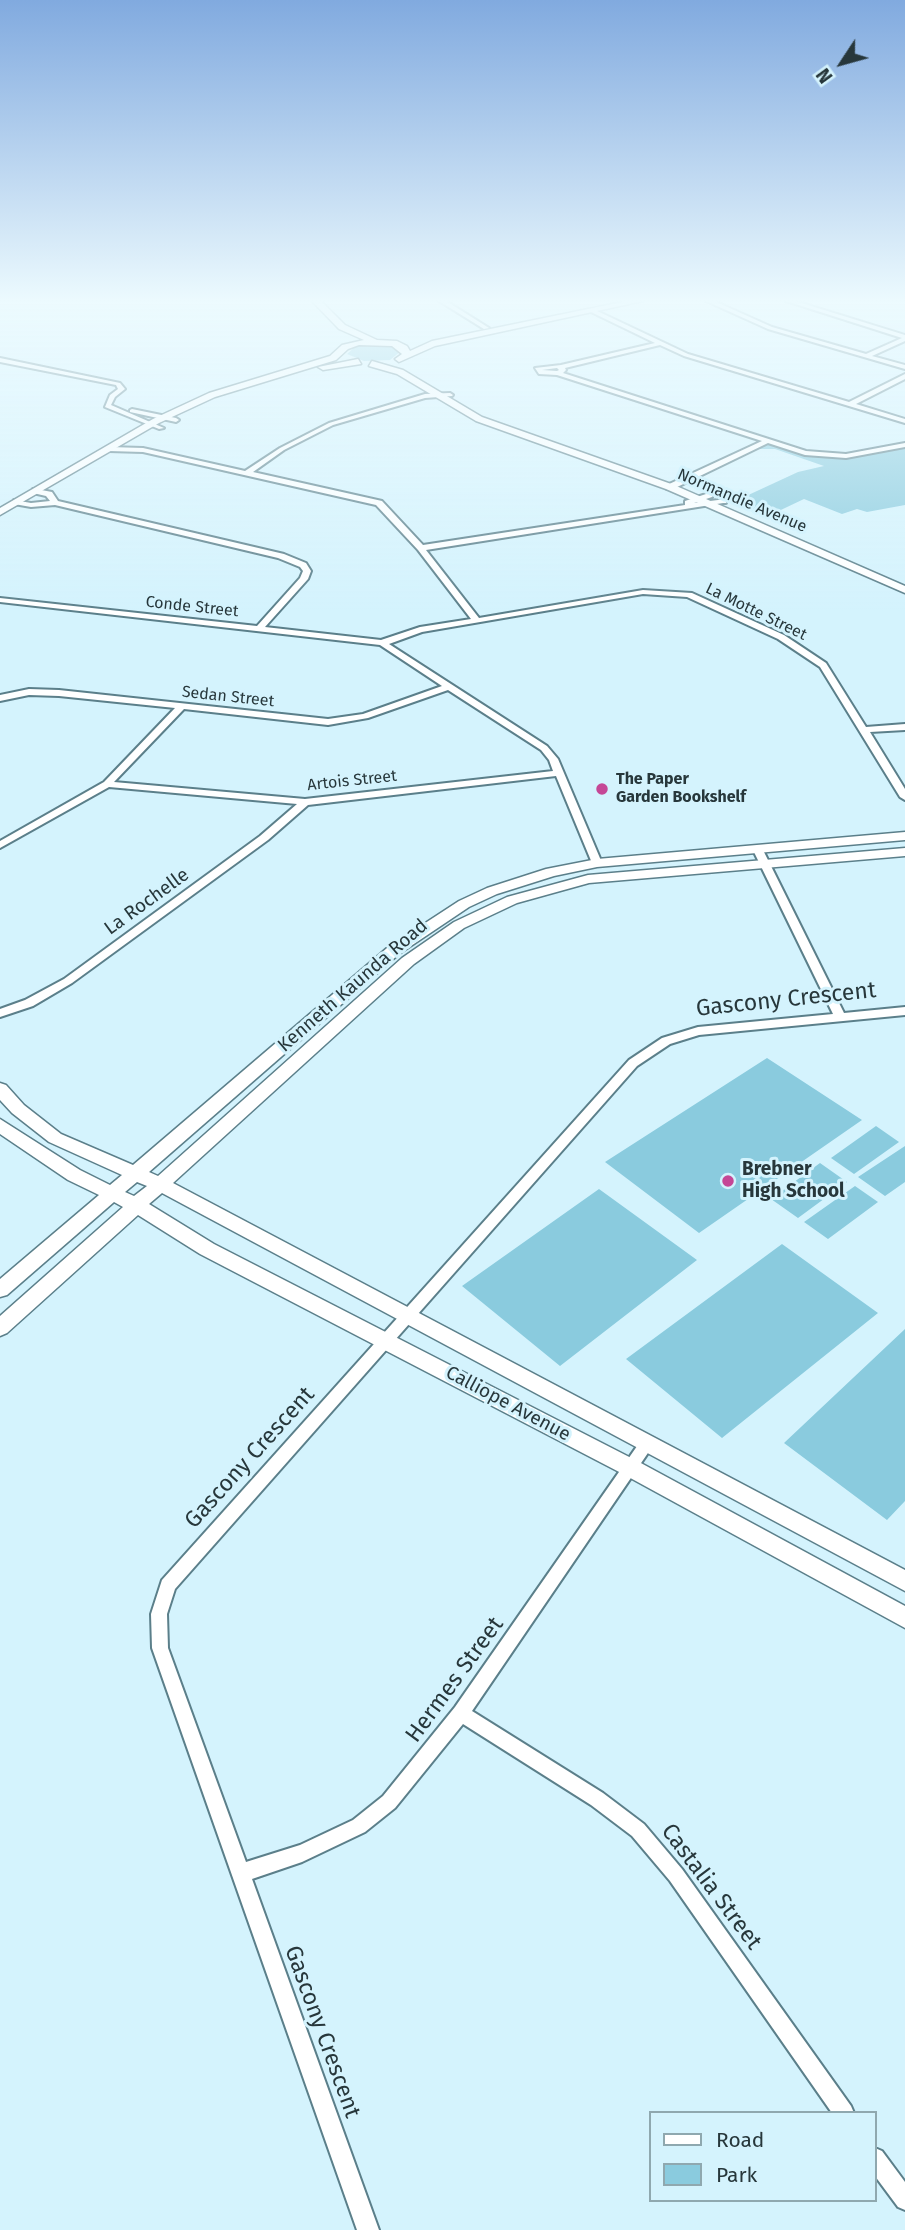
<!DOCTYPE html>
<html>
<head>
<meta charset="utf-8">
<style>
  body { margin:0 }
  #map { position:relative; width:905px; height:2230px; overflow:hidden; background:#d4f3fd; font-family:"Fira Sans",sans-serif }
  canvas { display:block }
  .legend { position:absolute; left:649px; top:2111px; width:228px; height:91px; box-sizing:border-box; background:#d4f3fd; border:2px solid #8fa8af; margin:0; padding:9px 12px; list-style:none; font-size:21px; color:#27373b }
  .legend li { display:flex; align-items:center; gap:14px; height:35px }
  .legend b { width:35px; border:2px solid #8fa8af }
  .north { position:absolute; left:807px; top:28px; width:70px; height:70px; -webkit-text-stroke:5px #d4f3fd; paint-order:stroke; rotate:234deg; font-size:19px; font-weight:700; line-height:28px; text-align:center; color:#27373b }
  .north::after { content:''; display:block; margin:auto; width:24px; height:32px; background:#27373b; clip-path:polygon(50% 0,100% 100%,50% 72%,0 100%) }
</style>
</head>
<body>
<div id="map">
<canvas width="905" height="2230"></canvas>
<ul class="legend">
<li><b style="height:9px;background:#fff"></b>Road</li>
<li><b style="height:19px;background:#8acbde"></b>Park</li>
</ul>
<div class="north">N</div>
</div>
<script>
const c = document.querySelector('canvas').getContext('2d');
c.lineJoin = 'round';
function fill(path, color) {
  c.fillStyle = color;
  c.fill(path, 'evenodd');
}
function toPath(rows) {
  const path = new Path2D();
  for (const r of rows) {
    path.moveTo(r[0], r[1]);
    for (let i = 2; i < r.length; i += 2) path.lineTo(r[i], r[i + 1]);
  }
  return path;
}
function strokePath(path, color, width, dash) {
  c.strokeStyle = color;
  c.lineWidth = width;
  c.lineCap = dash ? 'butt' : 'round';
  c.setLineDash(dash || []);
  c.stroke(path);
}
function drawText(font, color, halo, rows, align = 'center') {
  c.font = font + ' "Fira Sans",sans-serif';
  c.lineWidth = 6;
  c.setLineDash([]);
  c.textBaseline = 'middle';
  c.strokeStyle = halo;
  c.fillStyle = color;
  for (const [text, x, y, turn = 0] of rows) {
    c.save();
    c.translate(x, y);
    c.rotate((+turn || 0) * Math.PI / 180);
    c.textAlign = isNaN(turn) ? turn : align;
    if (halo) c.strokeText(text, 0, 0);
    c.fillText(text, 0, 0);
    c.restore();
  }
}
fill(toPath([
  [390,344,401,351,390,360,364,361,347,354,357,345],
  [768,444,798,453,842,457,905,445,905,505,867,512,857,509,842,514,804,499,766,517,731,503,798,472,824,466,775,449,757,449],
  [767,1058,862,1120,699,1233,605,1162],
  [876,1126,899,1142,854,1174,831,1158],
  [905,1146,905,1182,885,1196,858,1177],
  [820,1163,847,1182,798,1218,771,1199],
  [855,1186,878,1202,828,1239,804,1222],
  [599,1189,697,1260,560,1366,462,1286],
  [782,1244,878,1313,722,1438,626,1359],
  [905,1329,905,1501,887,1520,784,1443]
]), '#8acbde');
const street = toPath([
  [439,301,446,301,489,328,484,329,439,301],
  [706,301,714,301,772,327,866,354,902,338,786,301,795,301,905,335,905,341,872,356,905,365,905,369,768,329,706,301],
  [591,310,595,310,688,354,849,402,905,374,905,379,856,404,905,419,905,423,684,356,660,345,565,368,566,370,563,373,806,451,846,454,905,443,905,447,846,458,805,455,768,443,673,489,667,489,667,485,762,441,557,375,539,374,535,368,561,365,655,343,591,312,591,310],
  [557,368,559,370,557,371,542,370,557,368],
  [0,358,120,383,125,389,115,397,111,405,164,428,159,429,105,407,110,395,118,389,116,385,0,362,0,358],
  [450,393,453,395,452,396,425,398,333,425,284,450,253,472,382,501,423,545,685,505,685,501,709,493,713,495,712,497,694,503,726,499,726,503,723,503,426,550,479,618,643,590,692,593,784,635,826,663,866,727,905,724,905,730,870,732,905,789,905,800,900,797,820,667,778,639,687,597,643,594,422,632,389,644,547,746,558,759,602,863,601,865,597,866,592,863,556,776,308,805,268,840,72,983,33,1006,0,1017,0,1009,25,1000,64,979,260,836,297,804,109,787,0,848,0,841,104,782,175,708,59,696,29,695,0,701,0,695,29,689,59,690,328,719,363,714,442,686,380,645,0,602,0,598,257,626,300,578,303,571,300,567,278,558,55,505,31,507,14,504,14,500,31,503,50,501,46,496,33,493,33,489,36,489,52,492,58,501,284,554,306,563,311,571,308,579,265,627,381,640,420,627,471,619,418,550,376,505,143,452,109,451,106,449,109,447,143,448,245,471,280,448,329,423,425,394,450,393],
  [448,690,541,750,549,760,553,771,305,799,114,782,184,709,328,725,368,718,448,690],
  [132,409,176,418,179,420,176,422,130,412,130,410,132,409],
  [758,847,763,850,844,1013,905,1007,905,1015,699,1035,670,1044,637,1066,175,1589,167,1614,168,1648,246,1862,300,1845,353,1820,383,1796,455,1707,642,1439,647,1437,652,1439,654,1443,652,1447,472,1711,603,1793,644,1824,682,1869,851,2106,854,2113,832,2113,670,1881,632,1836,591,1805,463,1724,395,1808,365,1832,302,1862,252,1879,379,2230,357,2230,152,1648,151,1614,162,1580,629,1060,662,1038,698,1027,833,1014,753,850,758,847],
  [875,2148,882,2151,905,2182,905,2210,898,2207,875,2176,875,2148]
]);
const secondary = toPath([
  [312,301,321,301,345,325,377,340,397,341,407,346,410,351,432,341,627,301,643,301,435,346,399,362,395,359,402,354,392,346,359,345,348,349,336,360,215,397,159,423,0,515,0,508,153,419,209,393,330,356,342,345,364,340,339,329,312,301],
  [358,359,361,364,323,370,318,367,358,359],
  [372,361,403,370,482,417,674,485,905,586,905,593,666,489,476,421,397,374,369,366,372,361],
  [905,832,905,840,597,867,554,876,497,894,469,907,399,954,149,1172,158,1176,402,958,454,922,507,897,588,875,905,848,905,856,589,883,517,903,464,928,414,964,173,1183,905,1570,905,1591,162,1193,149,1204,214,1244,639,1462,905,1606,905,1628,623,1474,200,1254,138,1215,7,1333,0,1336,0,1316,123,1207,114,1202,7,1295,0,1297,0,1279,99,1195,68,1180,0,1134,0,1119,80,1170,110,1185,122,1175,49,1142,12,1113,0,1100,0,1083,6,1085,24,1105,61,1134,133,1165,387,948,459,901,487,888,546,869,597,859,905,832],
  [137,1182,147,1186,134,1196,125,1192,137,1182]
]);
strokePath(street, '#5b7f8a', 4);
strokePath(secondary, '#5b7f8a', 3);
fill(street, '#fff');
fill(secondary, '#fff');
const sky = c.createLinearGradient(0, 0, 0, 613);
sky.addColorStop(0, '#81aadf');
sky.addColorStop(0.49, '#ecfafe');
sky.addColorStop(1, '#ecfafe00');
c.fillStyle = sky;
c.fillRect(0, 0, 905, 613);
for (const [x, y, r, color] of [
  [602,789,7,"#c54796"],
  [728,1181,7,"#c54796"]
]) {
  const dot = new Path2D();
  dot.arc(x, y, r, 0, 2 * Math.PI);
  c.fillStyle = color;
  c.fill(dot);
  strokePath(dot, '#d4f3fd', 2.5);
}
drawText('16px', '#27373b', '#d4f3fd', [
  ["Normandie Avenue",742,501,23],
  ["Conde Street",192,607,6],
  ["La Motte Street",756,612,26],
  ["Sedan Street",228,697,6],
  ["Artois Street",352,781,-6]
]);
drawText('bold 16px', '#27373b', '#d4f3fd', [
  ["The Paper",616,780],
  ["Garden Bookshelf",616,798]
], 'left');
drawText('19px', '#27373b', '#d4f3fd', [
  ["La Rochelle",147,902,-36],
  ["Kenneth Kaunda Road",353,986,-41],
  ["Calliope Avenue",508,1404,28]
]);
drawText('bold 19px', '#27373b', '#d4f3fd', [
  ["Brebner",742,1170],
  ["High School",742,1192]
], 'left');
drawText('23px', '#27373b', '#d4f3fd', [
  ["Gascony Crescent",786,1000,-6],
  ["Gascony Crescent",250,1458,-48],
  ["Hermes Street",455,1680,-54],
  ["Castalia Street",711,1887,53],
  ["Gascony Crescent",322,2032,70]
]);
</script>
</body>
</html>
